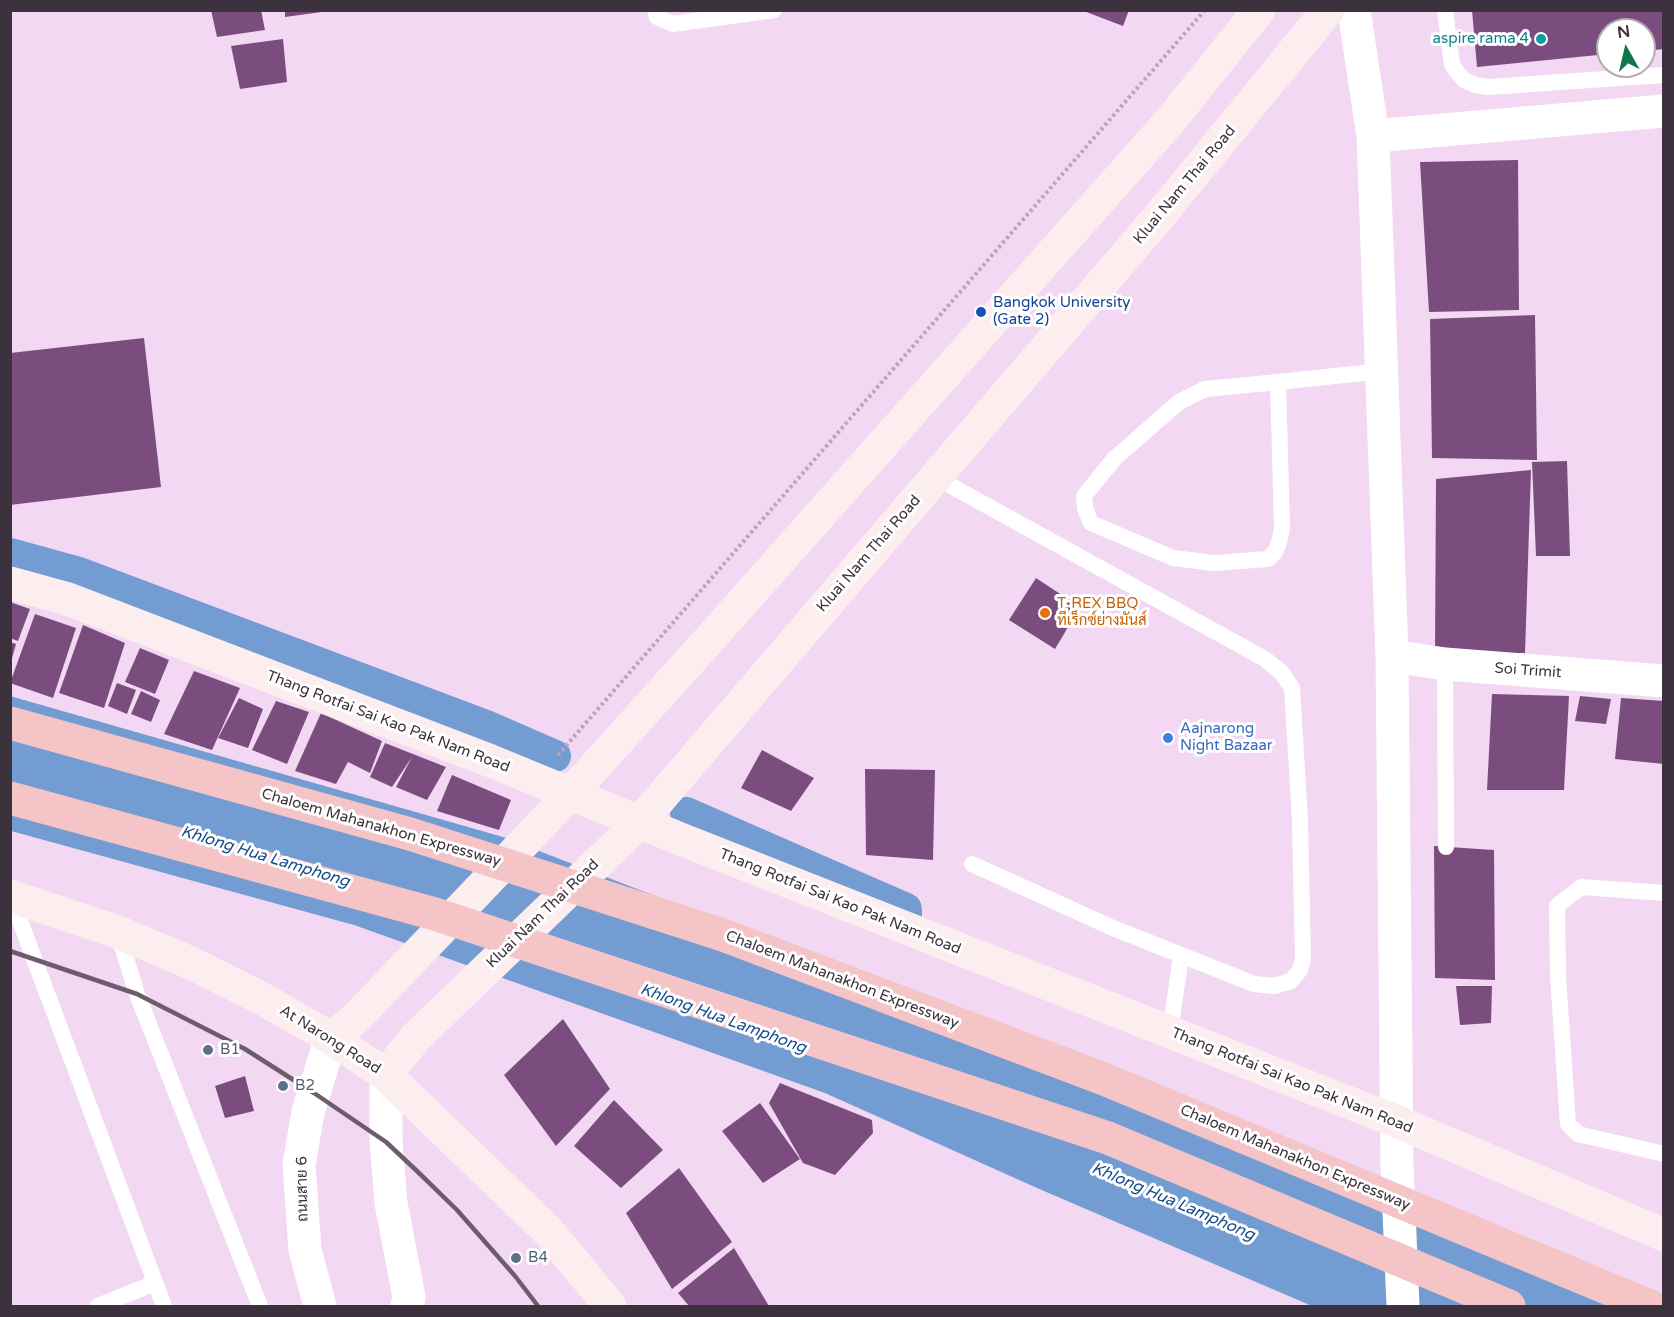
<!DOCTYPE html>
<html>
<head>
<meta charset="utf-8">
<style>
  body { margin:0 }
  #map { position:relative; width:1674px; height:1317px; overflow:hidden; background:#f2d8f3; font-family:"Varela Round",sans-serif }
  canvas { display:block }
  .frame { position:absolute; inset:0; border:12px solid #3c323d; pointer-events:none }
  .north { position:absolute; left:1596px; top:18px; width:60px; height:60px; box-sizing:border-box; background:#fff; border:2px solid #b1adb1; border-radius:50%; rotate:352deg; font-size:16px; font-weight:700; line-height:24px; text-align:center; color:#3c323d }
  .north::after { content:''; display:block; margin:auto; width:21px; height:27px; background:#11754d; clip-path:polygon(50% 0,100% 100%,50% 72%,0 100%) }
</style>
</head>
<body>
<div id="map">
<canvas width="1674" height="1317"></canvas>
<div class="frame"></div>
<div class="north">N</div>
</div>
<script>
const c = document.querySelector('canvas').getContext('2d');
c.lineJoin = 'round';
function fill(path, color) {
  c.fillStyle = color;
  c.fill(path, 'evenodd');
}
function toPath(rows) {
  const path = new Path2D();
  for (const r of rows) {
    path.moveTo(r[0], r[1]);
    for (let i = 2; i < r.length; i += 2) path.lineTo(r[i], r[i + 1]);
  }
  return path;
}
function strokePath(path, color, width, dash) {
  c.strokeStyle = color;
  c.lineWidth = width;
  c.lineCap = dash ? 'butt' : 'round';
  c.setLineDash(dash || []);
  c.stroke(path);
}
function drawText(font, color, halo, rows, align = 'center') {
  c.font = font + ' "Varela Round",Sarabun,sans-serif';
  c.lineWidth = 6;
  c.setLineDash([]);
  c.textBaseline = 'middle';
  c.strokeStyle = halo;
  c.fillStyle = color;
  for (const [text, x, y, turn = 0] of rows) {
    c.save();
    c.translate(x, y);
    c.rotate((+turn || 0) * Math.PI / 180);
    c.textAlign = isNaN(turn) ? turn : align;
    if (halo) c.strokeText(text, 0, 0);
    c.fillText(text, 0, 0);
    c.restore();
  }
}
fill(toPath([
  [10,696,503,837,1086,1063,1663,1295,1663,1306,1312,1306,1037,1188,825,1093,354,925,11,831]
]), '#729cd2');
strokePath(toPath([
  [10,554,79,573,486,726,555,756],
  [686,813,906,909,906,921]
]), '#729cd2', 32);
fill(toPath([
  [211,10,261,10,265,30,217,37],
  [285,10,321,10,322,12,285,17],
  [1081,10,1129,10,1123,26],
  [1472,10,1664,10,1664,49,1644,51,1644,30,1608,30,1608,54,1477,67],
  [283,39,287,82,240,89,231,46],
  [1518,160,1519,310,1429,312,1420,162],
  [1535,315,1537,460,1432,458,1430,319],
  [144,338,161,487,10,505,10,353],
  [1567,461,1570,556,1536,556,1532,462],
  [1531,470,1525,653,1435,653,1436,479],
  [1036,578,1080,607,1055,649,1009,620],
  [10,602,30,609,18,641,10,638],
  [35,614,76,628,53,698,10,683],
  [83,625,125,643,104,708,59,693],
  [10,642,16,644,11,662,10,662],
  [140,648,169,660,155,694,125,682],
  [194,671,240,688,212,750,164,734],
  [117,683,136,690,127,714,108,706],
  [141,691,160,700,151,722,131,714],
  [1492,694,1569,696,1564,790,1487,790],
  [1580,696,1611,699,1606,724,1575,721],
  [239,698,263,709,248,748,218,738],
  [1621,698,1664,701,1664,764,1615,759],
  [276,701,309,712,287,764,252,750],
  [321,713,382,741,370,773,348,762,336,784,295,771],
  [385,743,446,767,427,800,396,787,412,757,392,787,370,777],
  [762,750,814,778,791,811,741,788],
  [865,769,935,770,933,860,866,855],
  [452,775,511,800,499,830,437,811],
  [1434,846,1494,850,1495,980,1435,978],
  [1456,986,1492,986,1491,1023,1460,1025],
  [563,1019,610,1089,556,1146,504,1075],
  [245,1076,254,1111,225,1118,215,1086],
  [780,1083,872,1120,873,1133,835,1175,803,1163,769,1103],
  [614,1100,663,1150,621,1188,574,1146],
  [760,1103,800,1159,763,1183,722,1131],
  [679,1168,732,1242,672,1289,626,1213],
  [734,1248,769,1306,689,1306,678,1293]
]), '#7b4d7e');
strokePath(toPath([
  [558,755,1205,10]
]), '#baa5bb', 4, [3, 3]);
strokePath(toPath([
  [655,10,657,17,673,24,774,10],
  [1445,10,1452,64,1457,72,1464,80,1475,85,1488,87,1664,75],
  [1278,382,1282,528,1279,543,1275,552,1268,559,1214,563,1173,558,1091,523,1085,508,1084,496,1114,459,1179,402,1205,389,1278,382,1382,371],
  [935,477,1265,659,1282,673,1292,688,1300,821,1303,958,1300,970,1291,981,1274,986,1254,984,1113,928,972,864],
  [1445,664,1446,847],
  [1664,893,1581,887,1557,906,1558,976,1568,1124,1578,1134,1664,1154],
  [11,897,164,1306],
  [118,933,137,994,260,1306],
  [1170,1032,1181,956],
  [98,1306,155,1283]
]), '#fff', 16);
strokePath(toPath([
  [1354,10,1373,136,1392,656,1397,1165,1403,1306],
  [1373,136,1664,111],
  [1392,656,1445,664,1664,681],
  [386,1075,386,1142,391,1203,409,1297,407,1306],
  [320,1306,305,1250,299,1165,308,1112,331,1038]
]), '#fff', 33);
strokePath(toPath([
  [10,583,68,599,491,761,683,840,1398,1122,1664,1235],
  [10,896,118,932,191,963,261,998,331,1038,386,1075,548,1231,610,1306],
  [331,1038,354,1020,474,895,571,793,716,632,1170,121,1259,10],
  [386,1075,415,1038,640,822,1157,219,1328,10]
]), '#fcedee', 33);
strokePath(toPath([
  [10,723,410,834,723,935,1104,1079,1650,1306],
  [10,798,435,914,1108,1138,1509,1306]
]), '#f5c4c6', 33);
strokePath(toPath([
  [10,951,137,994,245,1049,314,1093,386,1142,418,1172,457,1210,515,1276,538,1306]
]), '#6c5d6d', 4.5);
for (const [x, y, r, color] of [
  [1541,39,6,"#0f9aa8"],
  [981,312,6,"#1a4fb4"],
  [1045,613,6,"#e8710a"],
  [1168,738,6,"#3f7fe0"],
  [208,1050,6,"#5c6f8a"],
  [283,1086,6,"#5c6f8a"],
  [516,1258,6,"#5c6f8a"]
]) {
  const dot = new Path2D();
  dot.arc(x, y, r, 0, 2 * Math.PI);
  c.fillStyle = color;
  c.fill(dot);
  strokePath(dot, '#fff', 2);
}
drawText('15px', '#0d838f', '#fff', [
  ["aspire rama 4",1529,39]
], 'right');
drawText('15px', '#3c323d', '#fff', [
  ["Kluai Nam Thai Road",1185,185,-50],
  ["Kluai Nam Thai Road",869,554,-49],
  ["Soi Trimit",1528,671,4],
  ["Thang Rotfai Sai Kao Pak Nam Road",388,722,21],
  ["Chaloem Mahanakhon Expressway",381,828,16],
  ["Thang Rotfai Sai Kao Pak Nam Road",840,902,22],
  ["Kluai Nam Thai Road",543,914,-44],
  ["Chaloem Mahanakhon Expressway",842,980,21],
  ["At Narong Road",330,1040,32],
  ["Thang Rotfai Sai Kao Pak Nam Road",1292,1081,22],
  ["Chaloem Mahanakhon Expressway",1295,1158,23],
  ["ถนนสาย 6",303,1189,-91]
]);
drawText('15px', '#164399', '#fff', [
  ["Bangkok University",993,303],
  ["(Gate 2)",993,320]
], 'left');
drawText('15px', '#c56008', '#fff', [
  ["T-REX BBQ",1057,604],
  ["ทีเร็กซ์ย่างมันส์",1057,621]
], 'left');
drawText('15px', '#366cbe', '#fff', [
  ["Aajnarong",1180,729],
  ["Night Bazaar",1180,746]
], 'left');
drawText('15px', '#4e5e75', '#fff', [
  ["B1",220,1050],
  ["B2",295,1086],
  ["B4",528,1258]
], 'left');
drawText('italic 16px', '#144b8d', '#fff', [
  ["Khlong Hua Lamphong",265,857,17],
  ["Khlong Hua Lamphong",723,1019,20],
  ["Khlong Hua Lamphong",1173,1202,23]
]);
</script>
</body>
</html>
